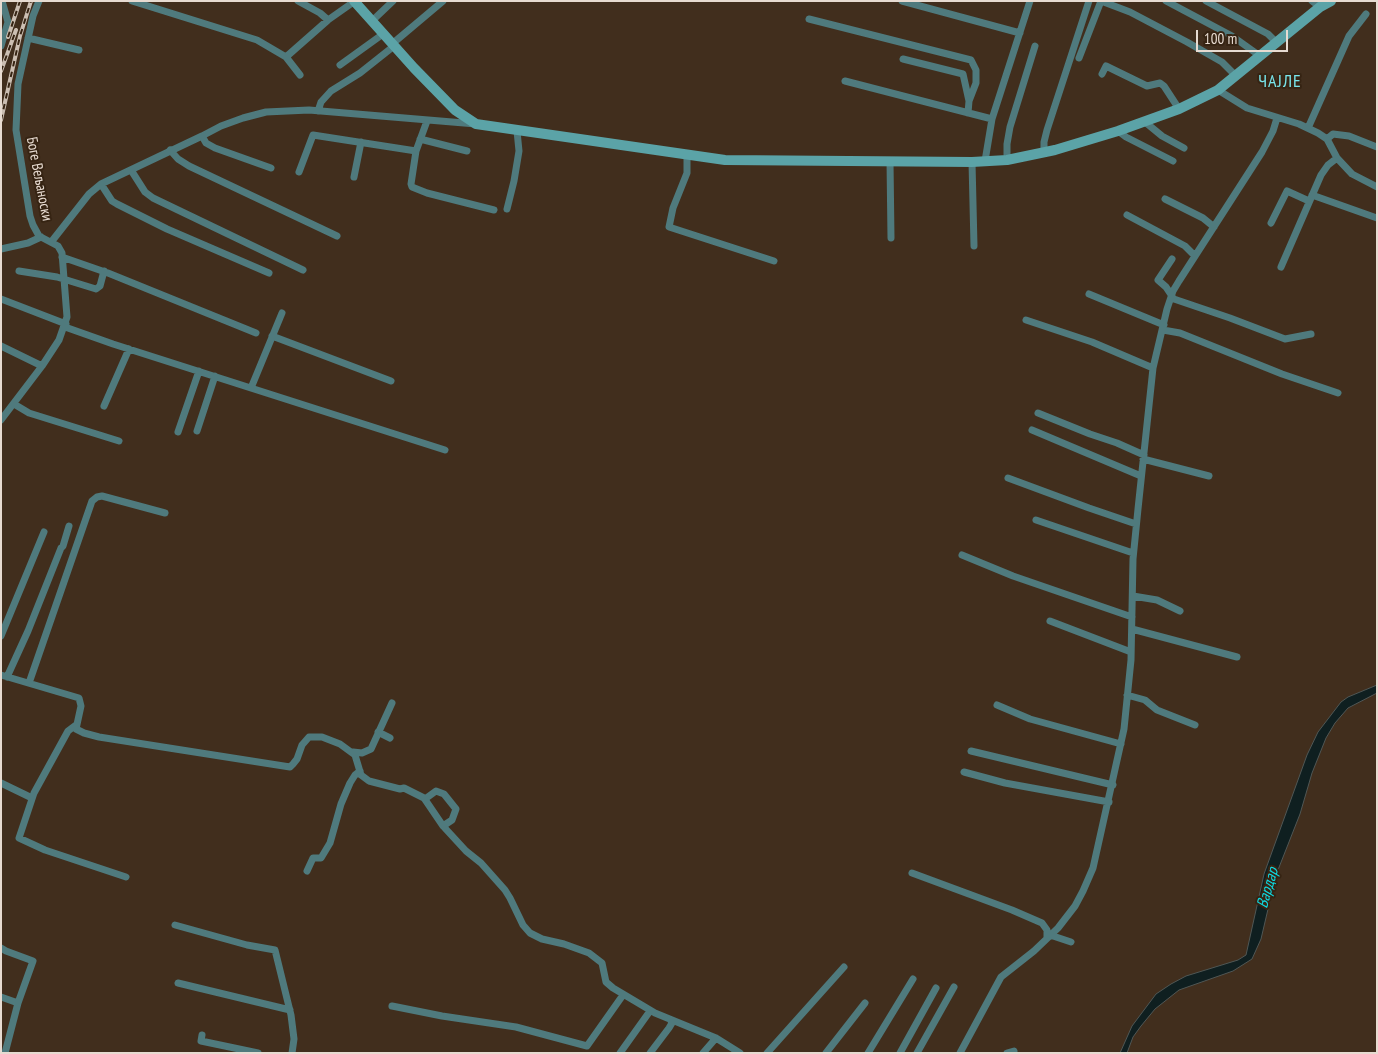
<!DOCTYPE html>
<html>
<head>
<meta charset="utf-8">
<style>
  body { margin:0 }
  #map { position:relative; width:1378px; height:1054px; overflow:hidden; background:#412e1d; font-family:"PT Sans Narrow",sans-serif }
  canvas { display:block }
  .frame { position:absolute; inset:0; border:2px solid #e7dbd1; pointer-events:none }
  .scale { position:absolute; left:1196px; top:30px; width:92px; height:22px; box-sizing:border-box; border:2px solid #e7dbd1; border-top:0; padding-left:6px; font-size:15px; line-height:18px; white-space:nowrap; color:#e7dbd1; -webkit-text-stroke:4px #362413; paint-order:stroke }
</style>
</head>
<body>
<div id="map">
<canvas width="1378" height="1054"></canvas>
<div class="frame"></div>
<div class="scale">100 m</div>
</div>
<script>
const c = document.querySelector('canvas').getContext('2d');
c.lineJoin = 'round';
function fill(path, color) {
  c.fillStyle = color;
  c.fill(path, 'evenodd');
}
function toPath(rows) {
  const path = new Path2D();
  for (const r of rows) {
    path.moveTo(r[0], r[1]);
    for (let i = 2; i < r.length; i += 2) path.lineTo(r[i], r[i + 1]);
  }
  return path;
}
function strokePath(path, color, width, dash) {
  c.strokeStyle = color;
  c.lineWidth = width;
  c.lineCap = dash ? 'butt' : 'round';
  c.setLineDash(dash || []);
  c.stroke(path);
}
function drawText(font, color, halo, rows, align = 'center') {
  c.font = font + ' "PT Sans Narrow",sans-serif';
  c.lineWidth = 4;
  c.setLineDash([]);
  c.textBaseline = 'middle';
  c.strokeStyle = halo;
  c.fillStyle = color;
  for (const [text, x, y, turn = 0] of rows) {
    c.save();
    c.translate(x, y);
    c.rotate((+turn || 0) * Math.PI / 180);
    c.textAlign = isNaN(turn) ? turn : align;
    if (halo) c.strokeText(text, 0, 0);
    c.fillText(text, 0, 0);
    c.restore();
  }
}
const water = toPath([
  [1377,685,1377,693,1348,708,1335,723,1326,738,1312,773,1300,814,1276,875,1261,939,1252,959,1233,971,1179,990,1155,1009,1141,1026,1133,1037,1127,1053,1120,1053,1132,1026,1156,994,1171,984,1186,976,1238,960,1246,955,1264,874,1307,755,1318,732,1341,702,1348,697,1377,685]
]);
fill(water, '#0f1f20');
strokePath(water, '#505755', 1);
strokePath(toPath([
  [132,1,257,40,286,57,300,75],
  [298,1,320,13,328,20],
  [902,1,1020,33],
  [1166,1,1232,36,1260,56],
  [1206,1,1268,34,1277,43],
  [1312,1,1320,7],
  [809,19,971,60,976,70,976,83,969,101,968,113],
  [372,21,393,1],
  [28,38,79,50],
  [392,44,443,1],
  [1,46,8,22,2,1],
  [286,57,328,20,355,1],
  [1079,58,1101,1,1130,12,1187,42,1222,62,1236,76],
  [903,59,963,74,969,101],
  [340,65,383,34],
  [1102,74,1106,66,1147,86,1160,83,1164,86,1179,109],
  [845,81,992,119],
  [1218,90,1247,108,1299,124,1318,133,1327,139,1337,158,1352,174,1377,187],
  [318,111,321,102,331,91,360,73,394,46],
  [427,121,416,151,411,184,412,187,427,193,494,210],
  [1145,122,1162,136,1184,148],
  [1308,128,1349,36,1366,14],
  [1118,131,1126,137,1173,161],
  [202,136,206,143,215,148,271,168],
  [420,139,467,151],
  [1327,139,1333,134,1349,136,1377,147],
  [170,150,178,159,189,166,337,236],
  [1044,152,1044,142,1047,130,1089,1],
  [687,156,687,173,673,208,669,227,774,261],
  [1007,160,1007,144,1010,127,1035,46],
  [890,161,891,238],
  [985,161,992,119,1030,1],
  [972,162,974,246],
  [131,170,145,192,153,198,303,270],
  [299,172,313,135,416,151],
  [354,177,361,142],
  [101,184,112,201,117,204,167,229,269,273],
  [1312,195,1377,218],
  [1165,199,1203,218,1214,227],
  [507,209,514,181,519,151,517,131],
  [1127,215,1185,246,1195,256],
  [1271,223,1287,191,1309,201],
  [52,241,89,194,101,184,202,136,221,126,243,118,266,112,309,110,476,124],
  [1,249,28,243,41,237],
  [62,257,108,273,256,333],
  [1281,267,1321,175,1328,165,1337,158],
  [19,271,57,277,96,289,100,286,104,271],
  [1089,294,1164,325],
  [1172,296,1166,287,1158,280,1172,259],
  [1171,298,1230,318,1285,339,1311,334],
  [1,299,66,324],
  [1026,320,1092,342,1153,368],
  [65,327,113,344,445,450],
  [1163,330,1180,333,1282,374,1338,393],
  [272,336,391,381],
  [1,346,42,366],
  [251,388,282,313],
  [14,404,29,413,119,441],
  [104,406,129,349],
  [1038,413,1090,434,1117,443,1144,455],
  [1,420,42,366,59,340,67,317,62,253,58,246,39,236,33,225,30,216,16,130,18,84,33,16,39,1],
  [1032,430,1141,476],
  [197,431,215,376],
  [178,432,199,371],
  [1143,459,1209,476],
  [1008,478,1089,508,1136,524],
  [1036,520,1133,553],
  [962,555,1013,576,1132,617],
  [1133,596,1157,600,1180,611],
  [1050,621,1131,652],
  [1132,629,1237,657],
  [1,636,44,532],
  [1,675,79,698,81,706,76,729,84,733,99,737,290,767,293,764,297,759,302,745,309,737,322,737,340,744,355,755,361,775,369,781,400,789,404,788,424,798,443,826,466,851,481,863,505,890,510,898,523,925,530,933,542,939,564,944,589,953,602,963,606,982,613,988,655,1013,716,1038,740,1053],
  [7,677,28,631,61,548,63,546,69,526],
  [29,683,92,501,97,497,102,496,165,513],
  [1127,695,1145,700,1157,710,1195,725],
  [997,705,1030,719,1121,744],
  [76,725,68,731,34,793,19,838,45,850,126,877],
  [378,732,390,738],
  [971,751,1113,785],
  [353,752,362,753,371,749,392,703],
  [964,772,1005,783,1109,802],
  [1,783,32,798],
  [425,799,436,791,444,794,456,809,452,820,443,826],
  [307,871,313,858,321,858,330,843,341,804,350,783,355,775,360,771],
  [912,873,1012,910,1042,923,1047,930,1047,938],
  [175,925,247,945,275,950,291,1015,294,1039,292,1053],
  [1050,935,1071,942],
  [1,948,6,951,33,961,18,1003,5,1053],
  [178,983,290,1010],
  [1,997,18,1003],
  [392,1006,442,1016,516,1027,587,1046,623,995],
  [202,1035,201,1041,258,1053],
  [620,1053,650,1011],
  [650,1053,669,1028,672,1023,671,1021],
  [703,1053,716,1038],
  [767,1053,844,967],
  [826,1053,865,1003],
  [868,1053,913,979],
  [900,1053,936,988],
  [917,1053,954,987],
  [960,1053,1001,977,1034,951,1058,928,1075,906,1083,891,1093,868,1124,729,1131,660,1133,559,1138,509,1153,368,1167,309,1173,291,1179,281,1262,152,1273,131,1277,118],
  [1007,1053,1014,1051]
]), '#4f7a7d', 7);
strokePath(toPath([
  [354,1,414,68,455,110,476,124,725,160,972,162,1007,160,1055,150,1118,131,1179,109,1218,90,1320,7,1331,1]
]), '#5ba3a7', 10);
const rail = toPath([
  [8,37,20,1],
  [1,71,16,30],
  [1,120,20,36,31,1]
]);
strokePath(rail, '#cbbeb2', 4);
strokePath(rail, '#362413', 2, [5.5]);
drawText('15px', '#e7dbd1', '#362413', [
  ["Боге Вељаноски",39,179,79]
]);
drawText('italic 16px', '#0edae3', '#362413', [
  ["Вардар",1268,888,-74]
]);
c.letterSpacing = '1px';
drawText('18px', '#79e5eb', '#362413', [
  ["ЧАЈЛЕ",1280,82]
]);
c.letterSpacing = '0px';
</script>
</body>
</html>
